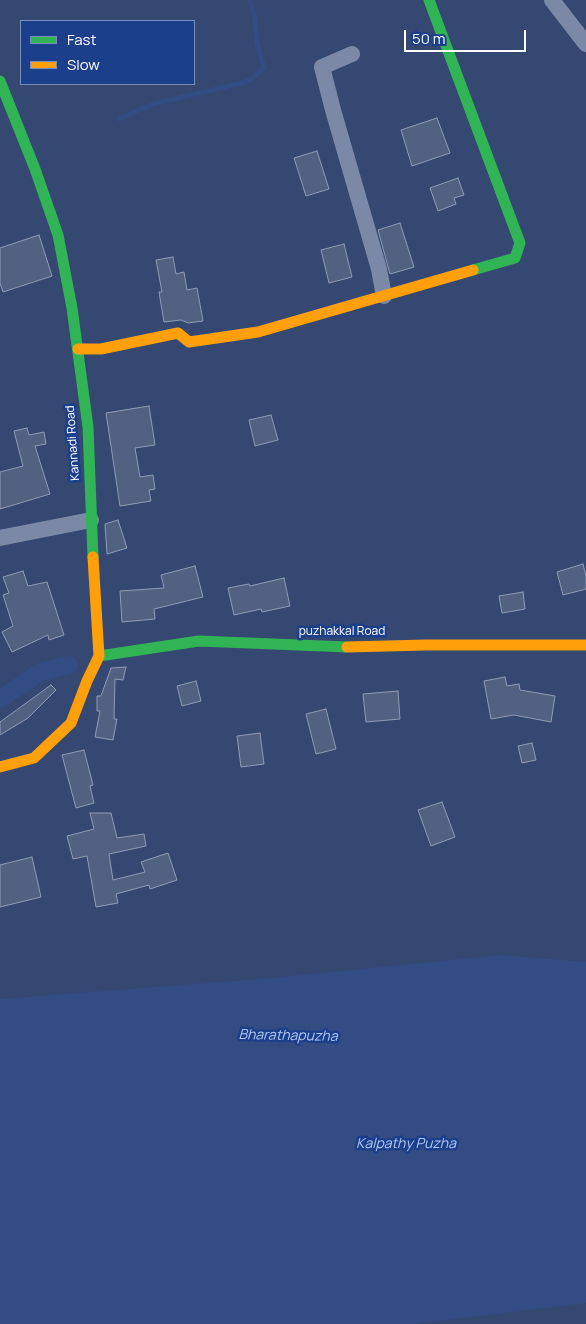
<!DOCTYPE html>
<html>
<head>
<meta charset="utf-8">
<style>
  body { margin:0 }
  #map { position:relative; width:586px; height:1324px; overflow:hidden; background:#354872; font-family:Manrope,sans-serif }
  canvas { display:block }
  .legend { position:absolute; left:20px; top:20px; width:175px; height:65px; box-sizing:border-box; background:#1c3f8b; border:1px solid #778cb9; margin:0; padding:6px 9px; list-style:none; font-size:15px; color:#fff }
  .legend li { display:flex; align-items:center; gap:10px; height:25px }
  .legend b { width:25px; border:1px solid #778cb9 }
  .scale { position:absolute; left:404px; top:30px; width:122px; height:22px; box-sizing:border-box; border:2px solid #fff; border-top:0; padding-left:6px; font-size:15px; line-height:18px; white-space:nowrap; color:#fff; -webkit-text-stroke:4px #1c3f8b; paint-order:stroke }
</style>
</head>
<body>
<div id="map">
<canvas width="586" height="1324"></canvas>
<ul class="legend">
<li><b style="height:6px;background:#30b455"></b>Fast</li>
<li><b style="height:6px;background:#ff9f0a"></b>Slow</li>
</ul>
<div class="scale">50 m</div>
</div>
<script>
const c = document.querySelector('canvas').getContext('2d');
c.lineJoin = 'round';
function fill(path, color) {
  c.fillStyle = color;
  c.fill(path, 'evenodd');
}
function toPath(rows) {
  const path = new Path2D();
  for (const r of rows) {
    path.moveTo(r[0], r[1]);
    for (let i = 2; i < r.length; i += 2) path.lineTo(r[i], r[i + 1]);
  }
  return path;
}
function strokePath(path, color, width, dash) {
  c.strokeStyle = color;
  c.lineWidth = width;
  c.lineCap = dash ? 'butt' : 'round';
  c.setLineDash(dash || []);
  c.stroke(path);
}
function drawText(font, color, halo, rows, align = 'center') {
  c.font = font + ' Manrope,sans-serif';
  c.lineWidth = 5;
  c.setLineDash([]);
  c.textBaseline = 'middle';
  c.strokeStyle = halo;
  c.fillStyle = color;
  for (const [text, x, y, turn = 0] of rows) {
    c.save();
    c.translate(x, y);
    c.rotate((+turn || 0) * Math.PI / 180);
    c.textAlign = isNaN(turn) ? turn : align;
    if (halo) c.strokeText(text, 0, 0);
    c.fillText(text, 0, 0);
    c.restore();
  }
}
fill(toPath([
  [502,955,586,962,586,1303,416,1324,0,1324,0,999,271,978]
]), '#334c83');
strokePath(toPath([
  [119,119,153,104,242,83,253,78,264,68,257,42,255,19,250,0]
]), '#334c83', 5);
strokePath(toPath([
  [0,699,40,672,69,665]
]), '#334c83', 18);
const building = toPath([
  [437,118,450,153,412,166,401,130,437,118],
  [317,151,329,189,306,196,294,158,317,151],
  [458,178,464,195,454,198,456,204,438,211,430,188,458,178],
  [400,223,414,267,390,274,378,230,400,223],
  [39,235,52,276,3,292,0,283,0,248,39,235],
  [344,244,352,277,329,283,321,250,344,244],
  [173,257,176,274,184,272,187,290,197,288,203,321,188,323,181,320,164,322,159,292,162,292,156,260,173,257],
  [149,406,155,445,135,448,140,477,153,475,155,489,149,490,151,501,120,506,106,413,149,406],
  [271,415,278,440,255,446,249,420,271,415],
  [27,428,29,435,44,432,46,444,35,446,50,494,0,509,0,472,23,466,14,431,27,428],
  [118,520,127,548,107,554,105,524,118,520],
  [583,564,586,576,586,589,563,595,557,572,583,564],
  [195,566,203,597,154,609,155,619,122,622,120,591,164,588,161,575,195,566],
  [23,571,28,586,47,582,64,635,49,640,48,635,12,652,2,632,13,626,3,595,9,593,3,577,23,571],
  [284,578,290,606,262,612,261,609,234,615,228,588,249,584,250,586,284,578],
  [523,592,525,609,502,613,499,596,523,592],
  [126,667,123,680,115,679,114,719,117,719,113,740,95,737,100,711,97,711,97,696,101,696,111,668,126,667],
  [505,677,507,686,519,684,520,690,555,696,551,722,514,715,491,719,484,681,505,677],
  [196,681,201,701,182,706,177,686,196,681],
  [51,685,56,690,28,718,0,735,0,722,51,685],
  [398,691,400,719,366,722,363,694,398,691],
  [326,709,336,749,316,754,306,714,326,709],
  [260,733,264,764,241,767,237,736,260,733],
  [532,743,536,760,522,763,518,746,532,743],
  [84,750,93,785,90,786,94,803,76,808,62,755,84,750],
  [442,802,455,837,431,846,418,810,442,802],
  [90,813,111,813,117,838,144,834,146,846,109,854,113,880,145,872,141,862,168,853,177,880,150,889,149,885,116,894,118,903,96,907,87,856,73,859,67,836,94,829,90,813],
  [32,857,41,897,0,907,0,865,32,857]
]);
fill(building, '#516181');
strokePath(building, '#909cb5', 1);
strokePath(toPath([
  [552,0,586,44],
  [352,54,322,67,333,110,379,269,384,296],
  [0,538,91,520]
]), '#7c89a6', 16);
strokePath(toPath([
  [429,0,520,243,515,258,473,270],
  [0,81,35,169,58,235,72,308,88,427,93,557],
  [99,656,199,641,347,647]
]), '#30b455', 11);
strokePath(toPath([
  [78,349,101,349,178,333,189,342,258,332,473,270],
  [347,647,426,645,586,645],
  [0,767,34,758,71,723,87,681,99,656,93,557]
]), '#ff9f0a', 11);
drawText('12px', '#fff', '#1c3f8b', [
  ["Kannadi Road",73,443,-94],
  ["puzhakkal Road",342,632]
]);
drawText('italic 14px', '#b3c9f4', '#1c3f8b', [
  ["Bharathapuzha",288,1036,1],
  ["Kalpathy Puzha",406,1144]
]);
</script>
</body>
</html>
